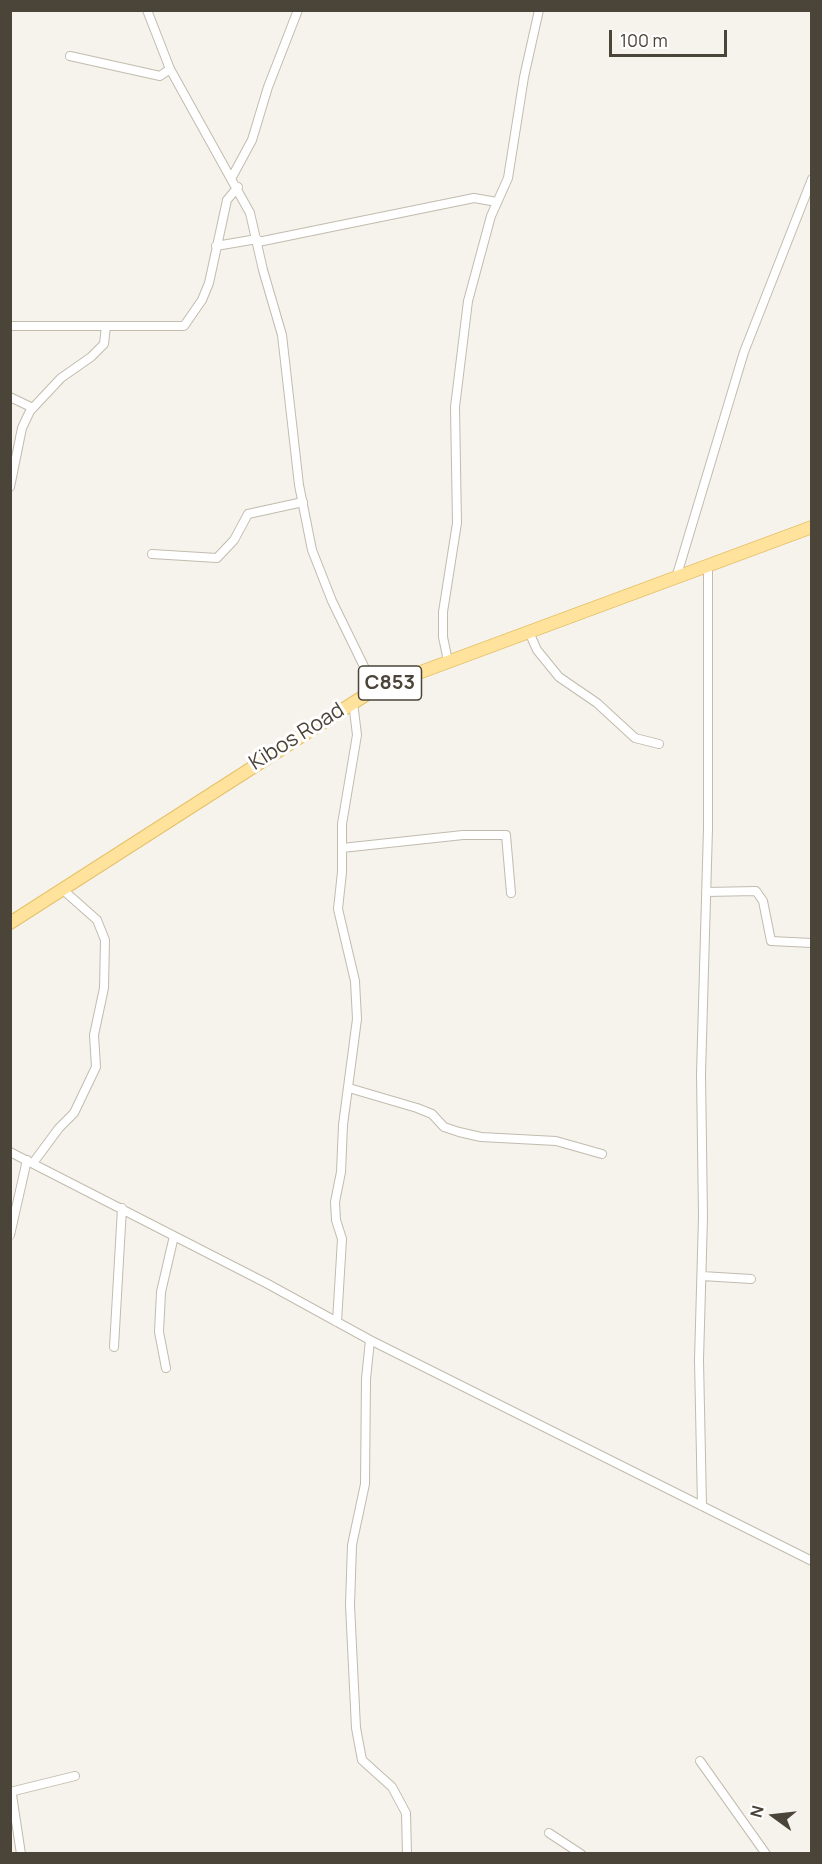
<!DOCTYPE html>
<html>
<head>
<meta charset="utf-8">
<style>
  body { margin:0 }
  #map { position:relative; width:822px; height:1864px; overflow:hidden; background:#f6f3ec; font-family:Manrope,sans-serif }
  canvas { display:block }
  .frame { position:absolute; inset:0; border:12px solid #4b4439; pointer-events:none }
  .north { position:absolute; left:744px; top:1786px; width:60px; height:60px; -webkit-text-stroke:4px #fff; paint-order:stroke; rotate:285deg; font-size:16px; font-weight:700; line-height:24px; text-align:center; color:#4b4439 }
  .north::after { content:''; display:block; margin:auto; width:21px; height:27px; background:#4b4439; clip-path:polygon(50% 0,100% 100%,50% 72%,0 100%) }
  .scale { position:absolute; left:609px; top:30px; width:118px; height:27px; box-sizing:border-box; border:3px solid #4b4439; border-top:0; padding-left:8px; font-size:18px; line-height:21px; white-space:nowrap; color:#4b4439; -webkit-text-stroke:4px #fff; paint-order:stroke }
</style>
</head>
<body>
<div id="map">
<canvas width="822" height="1864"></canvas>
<div class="frame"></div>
<div class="north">N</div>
<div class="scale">100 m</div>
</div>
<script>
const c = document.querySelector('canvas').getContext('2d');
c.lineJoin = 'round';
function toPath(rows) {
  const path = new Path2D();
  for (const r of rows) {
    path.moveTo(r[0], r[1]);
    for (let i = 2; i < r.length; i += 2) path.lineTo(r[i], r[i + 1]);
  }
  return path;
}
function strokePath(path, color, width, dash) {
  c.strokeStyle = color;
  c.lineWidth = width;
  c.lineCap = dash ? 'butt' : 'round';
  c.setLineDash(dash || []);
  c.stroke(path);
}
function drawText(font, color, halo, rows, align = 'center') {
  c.font = font + ' Manrope,sans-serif';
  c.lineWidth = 6;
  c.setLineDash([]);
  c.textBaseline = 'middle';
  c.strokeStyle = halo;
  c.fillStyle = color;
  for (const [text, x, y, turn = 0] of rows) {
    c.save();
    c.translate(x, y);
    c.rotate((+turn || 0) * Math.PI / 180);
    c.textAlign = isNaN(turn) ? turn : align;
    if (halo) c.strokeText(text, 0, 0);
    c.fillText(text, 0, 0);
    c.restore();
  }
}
const minor = toPath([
  [147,10,170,69,250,213,263,270,282,335,299,485,312,550,332,601,375,689],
  [70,56,160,76,170,69],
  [232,177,252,140,268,87,298,10],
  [258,242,474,198,497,202],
  [216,246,257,239],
  [10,326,184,326,202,300,209,283,227,200,238,187],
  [10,397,33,408],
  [10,487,22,428,30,411,61,378,91,357,104,344,106,326],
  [152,554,217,558,234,540,248,514,303,502],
  [676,578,744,352,812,179],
  [529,632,537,650,559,677,597,703,635,738,659,744],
  [448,661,443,637,443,612,457,523,455,407,468,301,491,216,508,178,524,77,539,10],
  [342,848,463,835,506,835,511,893],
  [706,892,756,891,763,901,771,941,812,943],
  [349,1088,417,1108,432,1114,444,1127,459,1132,481,1137,556,1141,602,1154],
  [10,1152,266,1283,370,1340,812,1561],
  [33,1163,59,1128,74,1113,96,1067,94,1035,104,988,105,940,97,920,62,889],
  [10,1235,27,1160],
  [702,1276,751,1279],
  [337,1322,342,1239,336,1220,335,1202,341,1172,343,1125,357,1019,355,981,338,909,342,872,342,824,357,735,353,702],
  [370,1340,366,1379,365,1484,352,1545,350,1605,356,1728,362,1760,392,1787,406,1813,407,1854],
  [114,1347,122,1208],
  [166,1368,159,1332,161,1292,174,1236],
  [702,1506,699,1360,703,1217,701,1074,708,829,708,566],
  [700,1761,766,1854],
  [549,1833,581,1854],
  [21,1854,12,1795,14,1791,75,1776]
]);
const primary = toPath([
  [10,923,375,689,812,527]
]);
strokePath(minor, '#c2bbae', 10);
strokePath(primary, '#e6c16a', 14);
strokePath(minor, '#fff', 8);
strokePath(primary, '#ffe39c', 12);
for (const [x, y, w] of [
  [390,683,63]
]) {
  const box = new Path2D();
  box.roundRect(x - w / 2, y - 17, w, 34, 4.5);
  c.fillStyle = '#fff';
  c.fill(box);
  strokePath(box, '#4b4439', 1.5);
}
drawText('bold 20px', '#4b4439', null, [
  ["C853",390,683]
]);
drawText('21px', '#4b4439', '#fff', [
  ["Kibos Road",297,737,-32]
]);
</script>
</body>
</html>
